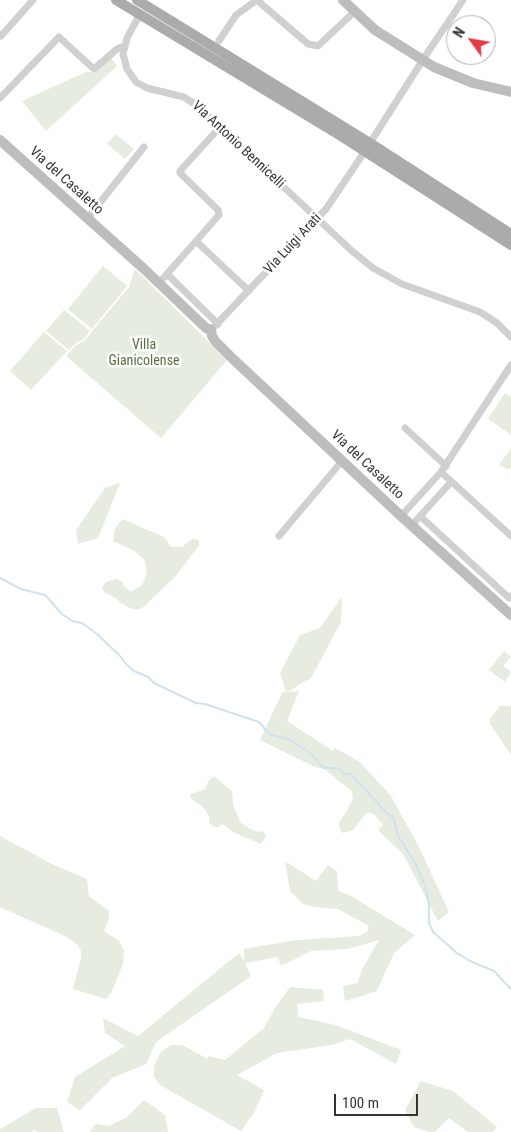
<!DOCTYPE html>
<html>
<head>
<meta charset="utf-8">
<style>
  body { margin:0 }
  #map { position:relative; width:511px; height:1132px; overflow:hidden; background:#fff; font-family:"Roboto Condensed",sans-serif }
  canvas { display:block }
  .north { position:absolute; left:446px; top:15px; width:50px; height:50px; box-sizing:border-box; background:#fff; border:1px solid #adadad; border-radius:50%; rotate:302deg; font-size:14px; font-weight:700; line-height:20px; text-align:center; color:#333 }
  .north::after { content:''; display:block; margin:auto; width:18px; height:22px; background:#e63946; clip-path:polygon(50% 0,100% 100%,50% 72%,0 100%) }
  .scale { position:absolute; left:334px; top:1094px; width:84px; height:22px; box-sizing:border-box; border:2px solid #333; border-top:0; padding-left:6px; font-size:15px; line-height:18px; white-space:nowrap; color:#333; -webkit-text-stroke:4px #fff; paint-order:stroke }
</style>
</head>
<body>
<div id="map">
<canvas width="511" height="1132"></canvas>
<div class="north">N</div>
<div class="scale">100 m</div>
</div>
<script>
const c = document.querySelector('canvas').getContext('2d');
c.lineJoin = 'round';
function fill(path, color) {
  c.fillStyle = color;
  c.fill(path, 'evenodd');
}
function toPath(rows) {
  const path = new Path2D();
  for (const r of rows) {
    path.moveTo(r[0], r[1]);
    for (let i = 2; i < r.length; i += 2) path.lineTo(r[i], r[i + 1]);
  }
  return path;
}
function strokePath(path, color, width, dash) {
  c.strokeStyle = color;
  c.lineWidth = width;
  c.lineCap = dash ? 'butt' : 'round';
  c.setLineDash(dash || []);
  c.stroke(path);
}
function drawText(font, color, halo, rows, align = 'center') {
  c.font = font + ' "Roboto Condensed",sans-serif';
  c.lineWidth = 5;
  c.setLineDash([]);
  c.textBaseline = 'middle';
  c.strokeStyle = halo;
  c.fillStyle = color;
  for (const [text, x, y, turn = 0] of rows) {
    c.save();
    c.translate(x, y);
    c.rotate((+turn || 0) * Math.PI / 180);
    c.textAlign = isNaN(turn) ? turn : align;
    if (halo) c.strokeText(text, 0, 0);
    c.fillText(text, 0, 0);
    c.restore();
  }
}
fill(toPath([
  [111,58,117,66,46,131,22,101,86,72,93,72],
  [116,134,134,149,125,159,107,144],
  [103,266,127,286,92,329,68,309],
  [135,269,227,360,161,438,66,356,76,345,84,341,129,287],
  [64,310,90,331,82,341,77,342,69,350,46,331],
  [44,332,67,351,31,390,10,371],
  [505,393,511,397,511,435,488,419],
  [511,448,511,468,507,469,499,465],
  [120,483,98,538,78,544,76,530,105,488],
  [122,519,164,537,171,547,182,547,192,539,199,540,199,545,176,576,141,609,132,609,121,603,116,598,105,593,102,587,106,582,116,579,122,581,124,586,131,592,142,585,147,573,145,561,136,552,113,541,115,529],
  [342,597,341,622,311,678,287,692,299,691,287,721,333,751,335,748,360,762,391,796,419,847,449,912,438,921,403,854,378,830,383,825,374,814,367,812,353,830,342,833,338,824,348,809,353,798,351,790,340,782,325,769,315,767,260,740,282,693,286,692,280,673,300,635,320,628],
  [504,651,511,657,503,666,511,672,505,682,489,670],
  [500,706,511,706,511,755,490,724,490,719],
  [214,776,232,791,233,805,241,823,250,829,258,832,263,831,266,837,261,844,233,832,223,824,218,827,213,827,209,822,209,816,203,807,190,798,191,794,205,789,209,780],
  [0,836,54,865,87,879,89,896,109,911,109,918,104,931,119,941,124,951,123,964,112,991,106,999,73,989,81,958,81,951,78,945,65,936,0,907],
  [285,861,316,881,328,865,337,871,338,891,351,896,415,935,394,953,377,991,345,1001,343,986,358,983,362,969,379,940,347,949,311,951,281,966,278,957,245,963,251,976,156,1042,146,1064,112,1078,80,1110,67,1102,75,1077,125,1046,105,1033,103,1018,138,1036,239,953,244,961,244,949,297,940,359,936,367,932,369,926,338,909,315,907,303,904,290,891],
  [290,987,323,990,324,1001,297,1004,298,1017,336,1025,401,1050,396,1064,350,1039,332,1045,277,1053,237,1075,264,1090,255,1111,241,1131,160,1085,154,1077,154,1066,161,1052,171,1045,182,1045,208,1059,208,1056,225,1060,264,1028,275,1008],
  [421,1081,453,1091,497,1127,493,1132,468,1132,449,1118,435,1132,429,1132,414,1127,405,1110],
  [144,1100,165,1115,168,1132,90,1132,95,1124,109,1126,127,1117],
  [36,1108,57,1108,64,1132,37,1132,36,1130,31,1132,0,1132,0,1129]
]), '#e6ecdf');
strokePath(toPath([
  [0,578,21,589,45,595,62,614,72,621,82,623,97,634,120,656,126,664,134,671,148,677,154,683,196,703,205,704,259,722,269,734,290,740,312,754,323,768,338,768,345,774,351,774,383,809,394,819,397,834,414,861,424,883,429,904,429,923,433,932,457,953,472,962,494,971,511,989]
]), '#cfe2ee', 2);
strokePath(toPath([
  [257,0,308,44,318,46,354,12],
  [140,14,127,38,123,54,127,69,136,82,147,88,184,97,196,105,352,251,373,268,402,284,480,312,497,323,511,337],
  [1,36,33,0],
  [219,41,236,15,257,0],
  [0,98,59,37,94,69,117,49,124,46],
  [370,143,426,55,463,0],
  [87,219,144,147],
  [196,241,249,291],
  [167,274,218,324],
  [159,283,219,215,218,210,180,173,180,171,220,127],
  [211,330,326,209,365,151],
  [405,428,446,466],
  [441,472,511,536],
  [401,516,441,472,511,365],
  [420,516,509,598,511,596],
  [412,525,451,482],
  [279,536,342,461]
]), '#d0d0d0', 7);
strokePath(toPath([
  [343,0,375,30,434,67,473,83,511,92],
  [0,140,143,268,206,328,211,330,212,336,215,341,233,359,401,516,511,615]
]), '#bdbdbd', 10);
strokePath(toPath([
  [116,0,341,136,511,245],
  [137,0,370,143,511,234]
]), '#ababab', 10);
drawText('14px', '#333', '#fff', [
  ["Via Antonio Bennicelli",238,145,43],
  ["Via del Casaletto",66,181,42],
  ["Via Luigi Arati",293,244,-47],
  ["Via del Casaletto",367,465,43]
]);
drawText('14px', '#56703f', '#fff', [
  ["Villa",144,345],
  ["Gianicolense",144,361]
]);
</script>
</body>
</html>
